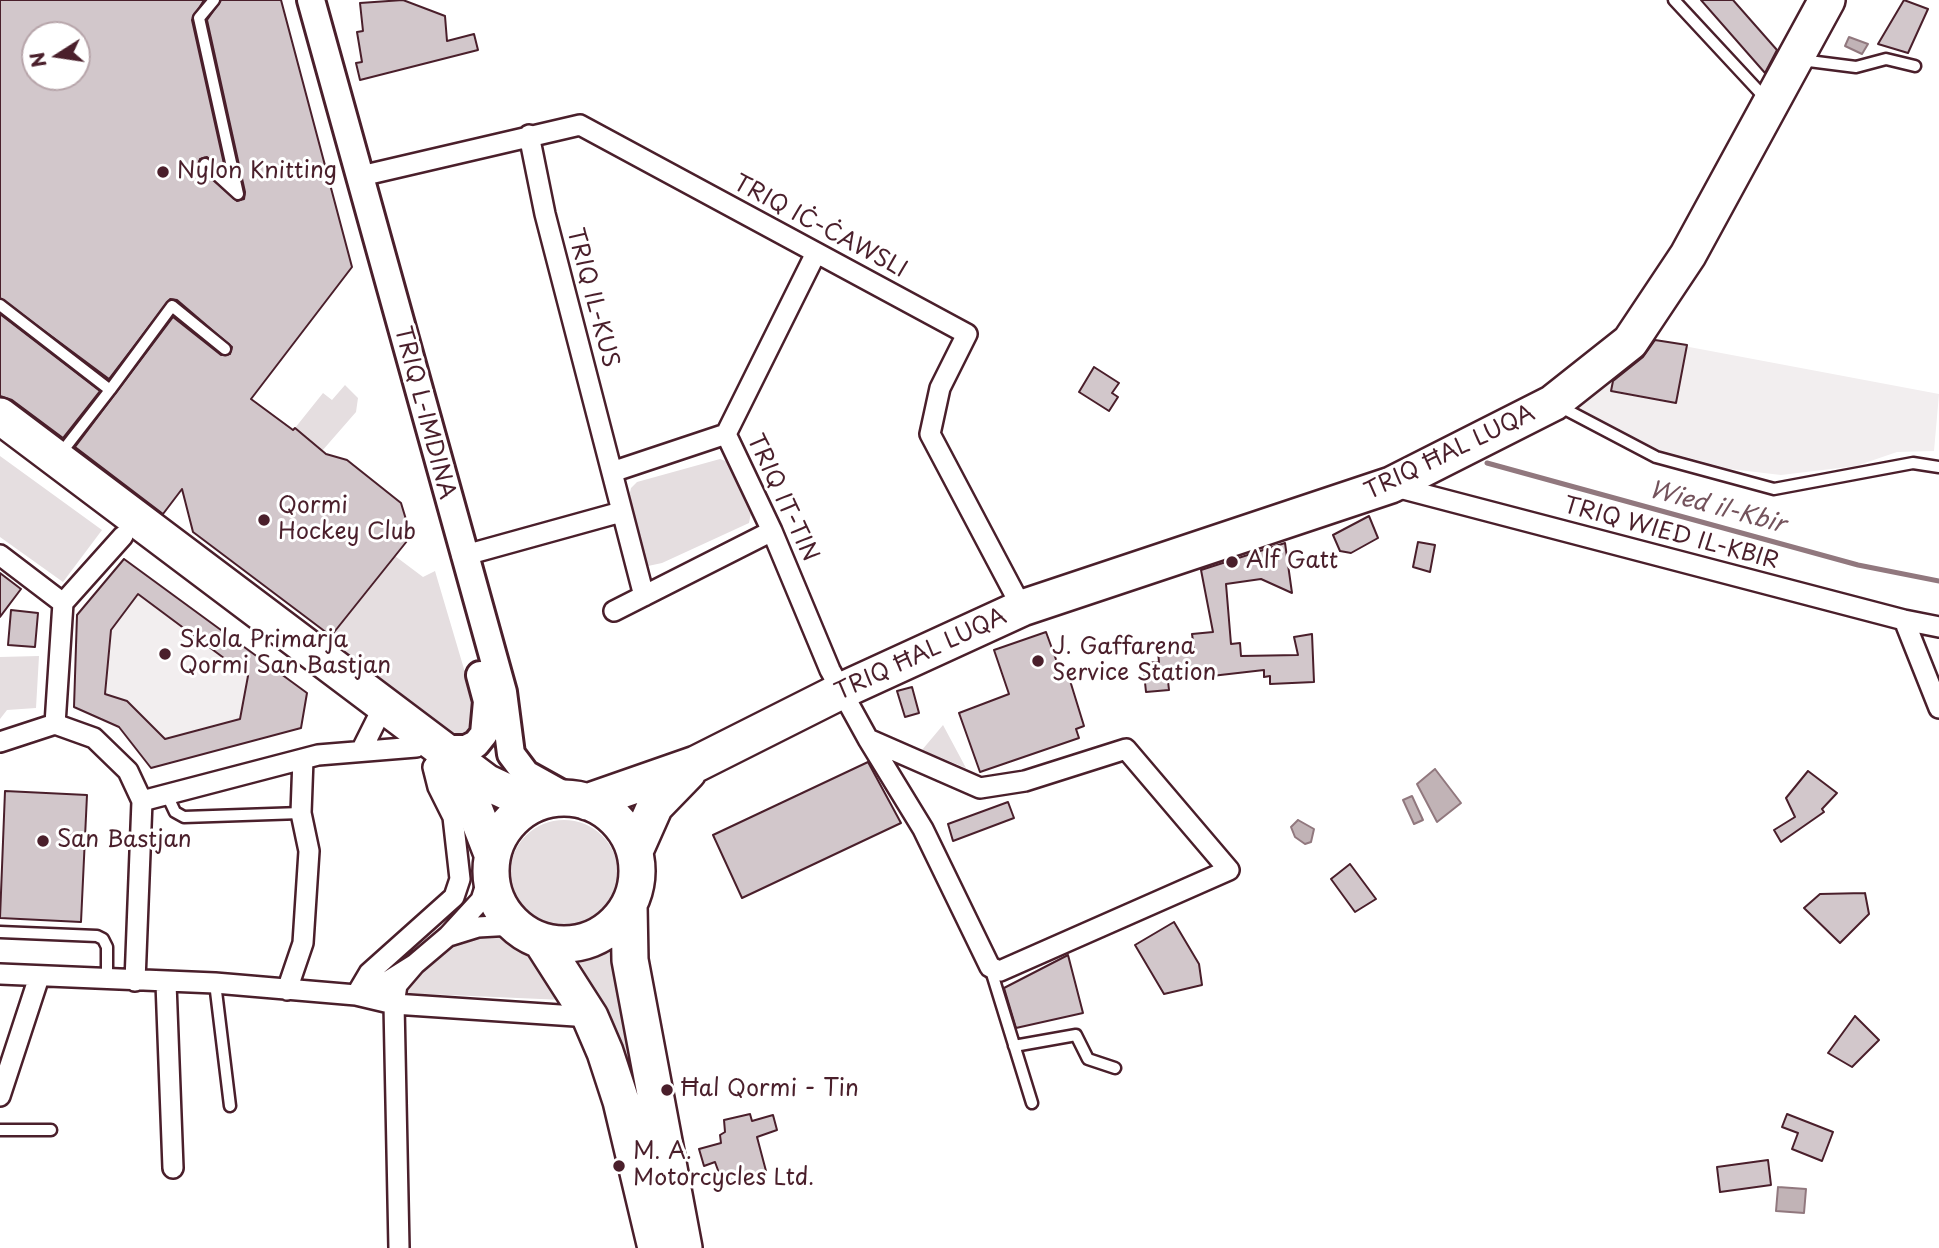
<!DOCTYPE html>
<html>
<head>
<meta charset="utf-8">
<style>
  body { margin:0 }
  #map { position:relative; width:1939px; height:1248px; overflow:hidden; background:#fff; font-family:"Playpen Sans",sans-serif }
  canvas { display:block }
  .north { position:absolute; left:21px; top:21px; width:70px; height:70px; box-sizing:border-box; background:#fff; border:2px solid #b7a5aa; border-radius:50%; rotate:258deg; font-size:19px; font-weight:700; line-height:28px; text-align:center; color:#4a1f2b }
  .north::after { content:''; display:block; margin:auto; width:24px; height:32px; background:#4a1f2b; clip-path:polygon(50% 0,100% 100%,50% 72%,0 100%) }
</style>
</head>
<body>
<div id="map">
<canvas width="1939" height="1248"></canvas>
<div class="north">N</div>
</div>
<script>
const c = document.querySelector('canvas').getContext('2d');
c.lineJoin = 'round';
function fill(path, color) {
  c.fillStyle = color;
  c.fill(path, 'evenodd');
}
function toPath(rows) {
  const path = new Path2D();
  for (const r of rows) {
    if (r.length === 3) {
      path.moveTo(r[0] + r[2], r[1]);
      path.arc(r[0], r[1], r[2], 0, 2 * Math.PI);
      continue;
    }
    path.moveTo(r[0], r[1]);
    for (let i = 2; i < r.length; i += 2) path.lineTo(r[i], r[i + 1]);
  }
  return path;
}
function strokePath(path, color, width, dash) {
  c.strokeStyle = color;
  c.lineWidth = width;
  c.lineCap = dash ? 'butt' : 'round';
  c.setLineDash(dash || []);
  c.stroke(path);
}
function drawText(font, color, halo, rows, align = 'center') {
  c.font = font + ' "Playpen Sans",sans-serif';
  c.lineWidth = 6;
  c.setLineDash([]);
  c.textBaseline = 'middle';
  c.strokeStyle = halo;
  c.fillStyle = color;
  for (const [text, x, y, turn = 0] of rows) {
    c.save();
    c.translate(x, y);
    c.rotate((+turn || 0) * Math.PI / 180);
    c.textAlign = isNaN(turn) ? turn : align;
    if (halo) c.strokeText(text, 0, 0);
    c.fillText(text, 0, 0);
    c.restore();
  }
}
fill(toPath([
  [1652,340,1939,394,1934,451,1897,452,1856,466,1781,475,1730,469,1660,450,1585,415,1578,405],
  [124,559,307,693,301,728,151,768,119,727,74,707,77,615]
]), '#f2eeef');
fill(toPath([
  [345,385,358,398,356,412,322,451,295,428,323,393,332,400],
  [0,456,102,530,63,582,0,537],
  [720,459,731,463,751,513,749,523,662,563,648,566,629,497,631,488,637,482],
  [395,556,423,577,435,571,477,713,473,732,462,741,447,738,327,641],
  [39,656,36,708,7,710,0,719,0,657],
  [943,725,966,768,922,750],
  [564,874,54],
  [501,934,533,953,564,1000,402,993,458,938],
  [616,940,635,1057,620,1058,596,992,577,958,599,952]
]), '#e5dee0');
const water = toPath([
  [1849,37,1868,44,1862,54,1845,46,1849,37],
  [1435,769,1461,803,1437,822,1417,784,1435,769],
  [1412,796,1423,820,1414,824,1403,800,1412,796],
  [1298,820,1314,829,1311,842,1305,844,1295,837,1291,827,1298,820],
  [1778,1187,1806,1189,1804,1213,1776,1211,1778,1187]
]);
fill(water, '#c1b3b6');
strokePath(water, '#91787e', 2);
strokePath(toPath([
  [1487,463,1858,565,1939,581]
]), '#91787e', 5);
const building = toPath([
  [0,0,204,0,192,20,226,173,207,157,200,159,198,166,237,201,244,199,245,192,207,20,221,0,281,0,352,267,251,399,293,430,295,428,326,454,347,460,401,503,411,536,331,636,193,532,182,489,163,514,75,447,173,317,221,355,230,354,232,347,177,300,170,299,109,379,0,298,0,0],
  [35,35,77,35,77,77,35,77,35,35],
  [403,0,445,16,447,41,474,34,478,50,360,80,356,63,362,62,357,32,363,31,360,3,403,0],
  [1701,0,1733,0,1777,50,1765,73,1701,0],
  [1904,0,1928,9,1908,53,1878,44,1904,0],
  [0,314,100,391,63,438,12,400,0,396,0,314],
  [1655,340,1687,345,1676,403,1611,391,1613,381,1643,357,1655,340],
  [1094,367,1119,383,1112,393,1118,397,1109,411,1079,392,1094,367],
  [1369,516,1378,538,1351,553,1340,551,1333,535,1369,516],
  [1418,542,1435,545,1430,572,1413,567,1418,542],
  [1285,543,1292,593,1261,579,1226,584,1231,644,1240,643,1241,656,1298,655,1294,637,1312,634,1314,682,1270,684,1270,676,1264,677,1264,670,1168,681,1169,690,1146,692,1143,663,1159,662,1158,652,1194,648,1192,634,1213,632,1201,570,1285,543],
  [124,559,307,693,301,728,151,768,119,727,74,707,77,615,124,559],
  [138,594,248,676,240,719,165,739,127,701,105,694,111,630,138,594],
  [0,573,21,589,0,617,0,573],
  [11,610,38,613,35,647,8,645,11,610],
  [1046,632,1062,676,1068,674,1084,726,1076,729,1079,738,980,772,959,713,1009,694,994,650,1046,632],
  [912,687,919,713,905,717,897,691,912,687],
  [868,762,901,823,742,898,713,835,868,762],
  [1808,771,1837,793,1822,809,1824,812,1781,842,1774,830,1795,817,1786,798,1808,771],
  [5,791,87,795,81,922,0,918,5,791],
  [1008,802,1014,818,953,841,948,824,1008,802],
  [1350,864,1376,899,1355,912,1331,879,1350,864],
  [1865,893,1869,914,1840,943,1804,908,1820,894,1865,893],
  [1174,922,1199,964,1202,985,1164,994,1135,945,1174,922],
  [1068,955,1083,1013,1016,1028,1004,988,1068,955],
  [1855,1016,1879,1040,1852,1067,1828,1053,1855,1016],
  [750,1114,752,1121,773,1115,777,1130,757,1137,766,1171,723,1184,715,1162,704,1166,699,1149,721,1143,720,1135,725,1132,724,1120,750,1114],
  [1787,1114,1833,1132,1822,1161,1792,1149,1798,1133,1782,1127,1787,1114],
  [1768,1160,1771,1185,1720,1192,1717,1167,1768,1160]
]);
fill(building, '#d2c7cb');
strokePath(building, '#4a1f2b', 2);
const lane = toPath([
  [1674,0,1766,99],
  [1801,60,1856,67,1886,59,1915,66],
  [205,164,238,194,199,18,214,0],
  [0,305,110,390,172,306,225,349],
  [1559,406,1656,457,1774,489,1913,463,1939,467],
  [61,453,110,390],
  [167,795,175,812,184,817,301,813],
  [0,932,97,936,103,939,107,947,107,980],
  [990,967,1032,1103],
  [215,983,230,1106],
  [1014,1046,1076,1035,1088,1059,1115,1068],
  [0,1130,51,1130]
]);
const street = toPath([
  [529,135,545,214,644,596],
  [361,176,580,125,967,334,940,388,930,434,1022,608],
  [816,253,726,434,772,531,830,670,868,739,923,829,990,967,1000,971,1229,870,1126,749,1025,781,980,788,868,739],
  [612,472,726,434],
  [1392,486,1904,620,1939,627],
  [0,555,63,603],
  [462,556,621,512],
  [614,611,772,531],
  [1904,620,1939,708],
  [55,724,63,603,123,536],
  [0,742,55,724,94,738,128,771,142,801,135,981],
  [362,749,377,719],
  [142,801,318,755,416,747],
  [449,936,478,927,513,925],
  [0,974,215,983,356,995,394,1004,590,1017],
  [166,983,173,1168],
  [287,990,303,943,309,851,301,813,303,759],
  [356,995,369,973,454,897,460,879,453,817,438,787,433,767],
  [356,995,380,986,415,964,448,936,481,900,490,872],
  [0,1096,39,977],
  [399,1248,394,1004,397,985,415,964]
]);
const secondary = toPath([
  [311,0,503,692,511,754,526,774,571,799],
  [444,749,466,749,476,744,484,734,487,701,480,675]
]);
const highway = toPath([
  [0,416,486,782,533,804],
  [442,768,471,800,492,854],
  [564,871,73],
  [587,802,696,764,841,691,1022,608,1391,485,1553,403,1630,342,1688,255,1827,0],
  [635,851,655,806,688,772],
  [629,905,630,960,684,1248],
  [542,942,590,1017,605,1052,621,1101,656,1248]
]);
strokePath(lane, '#4a1f2b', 15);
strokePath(street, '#4a1f2b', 24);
strokePath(secondary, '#4a1f2b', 32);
strokePath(highway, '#4a1f2b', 40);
strokePath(lane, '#fff', 10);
strokePath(street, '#fff', 19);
strokePath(secondary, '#fff', 26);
strokePath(highway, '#fff', 35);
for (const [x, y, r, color] of [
  [163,172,7,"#4a1f2b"],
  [264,520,7,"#4a1f2b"],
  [1232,562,7,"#4a1f2b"],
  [165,654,7,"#4a1f2b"],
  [1038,661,7,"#4a1f2b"],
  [43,841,7,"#4a1f2b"],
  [667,1090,7,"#4a1f2b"],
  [619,1166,7,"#4a1f2b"]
]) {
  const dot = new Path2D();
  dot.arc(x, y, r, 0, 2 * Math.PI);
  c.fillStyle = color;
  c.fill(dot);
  strokePath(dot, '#fff', 2.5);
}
drawText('23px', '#4a1f2b', '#fff', [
  ["Nylon Knitting",177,172],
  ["Qormi",278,507],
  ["Hockey Club",278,533],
  ["Alf Gatt",1246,562],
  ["Skola Primarja",179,641],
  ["Qormi San Bastjan",179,667],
  ["J. Gaffarena",1052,648],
  ["Service Station",1052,674],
  ["San Bastjan",57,841],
  ["Ħal Qormi - Tin",681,1090],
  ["M. A.",633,1153],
  ["Motorcycles Ltd.",633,1179]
], 'left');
drawText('23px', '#4a1f2b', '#fff', [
  ["TRIQ IĊ-ĊAWSLI",820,227,28],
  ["TRIQ IL-KUS",592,298,75],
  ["TRIQ L-IMDINA",424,413,75],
  ["TRIQ ĦAL LUQA",1450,453,-26],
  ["TRIQ IT-TIN",782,498,65],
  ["TRIQ WIED IL-KBIR",1671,534,15],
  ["TRIQ ĦAL LUQA",921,655,-25]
]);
drawText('italic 24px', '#74535c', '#fff', [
  ["Wied il-Kbir",1717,508,15]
]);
</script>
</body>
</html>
